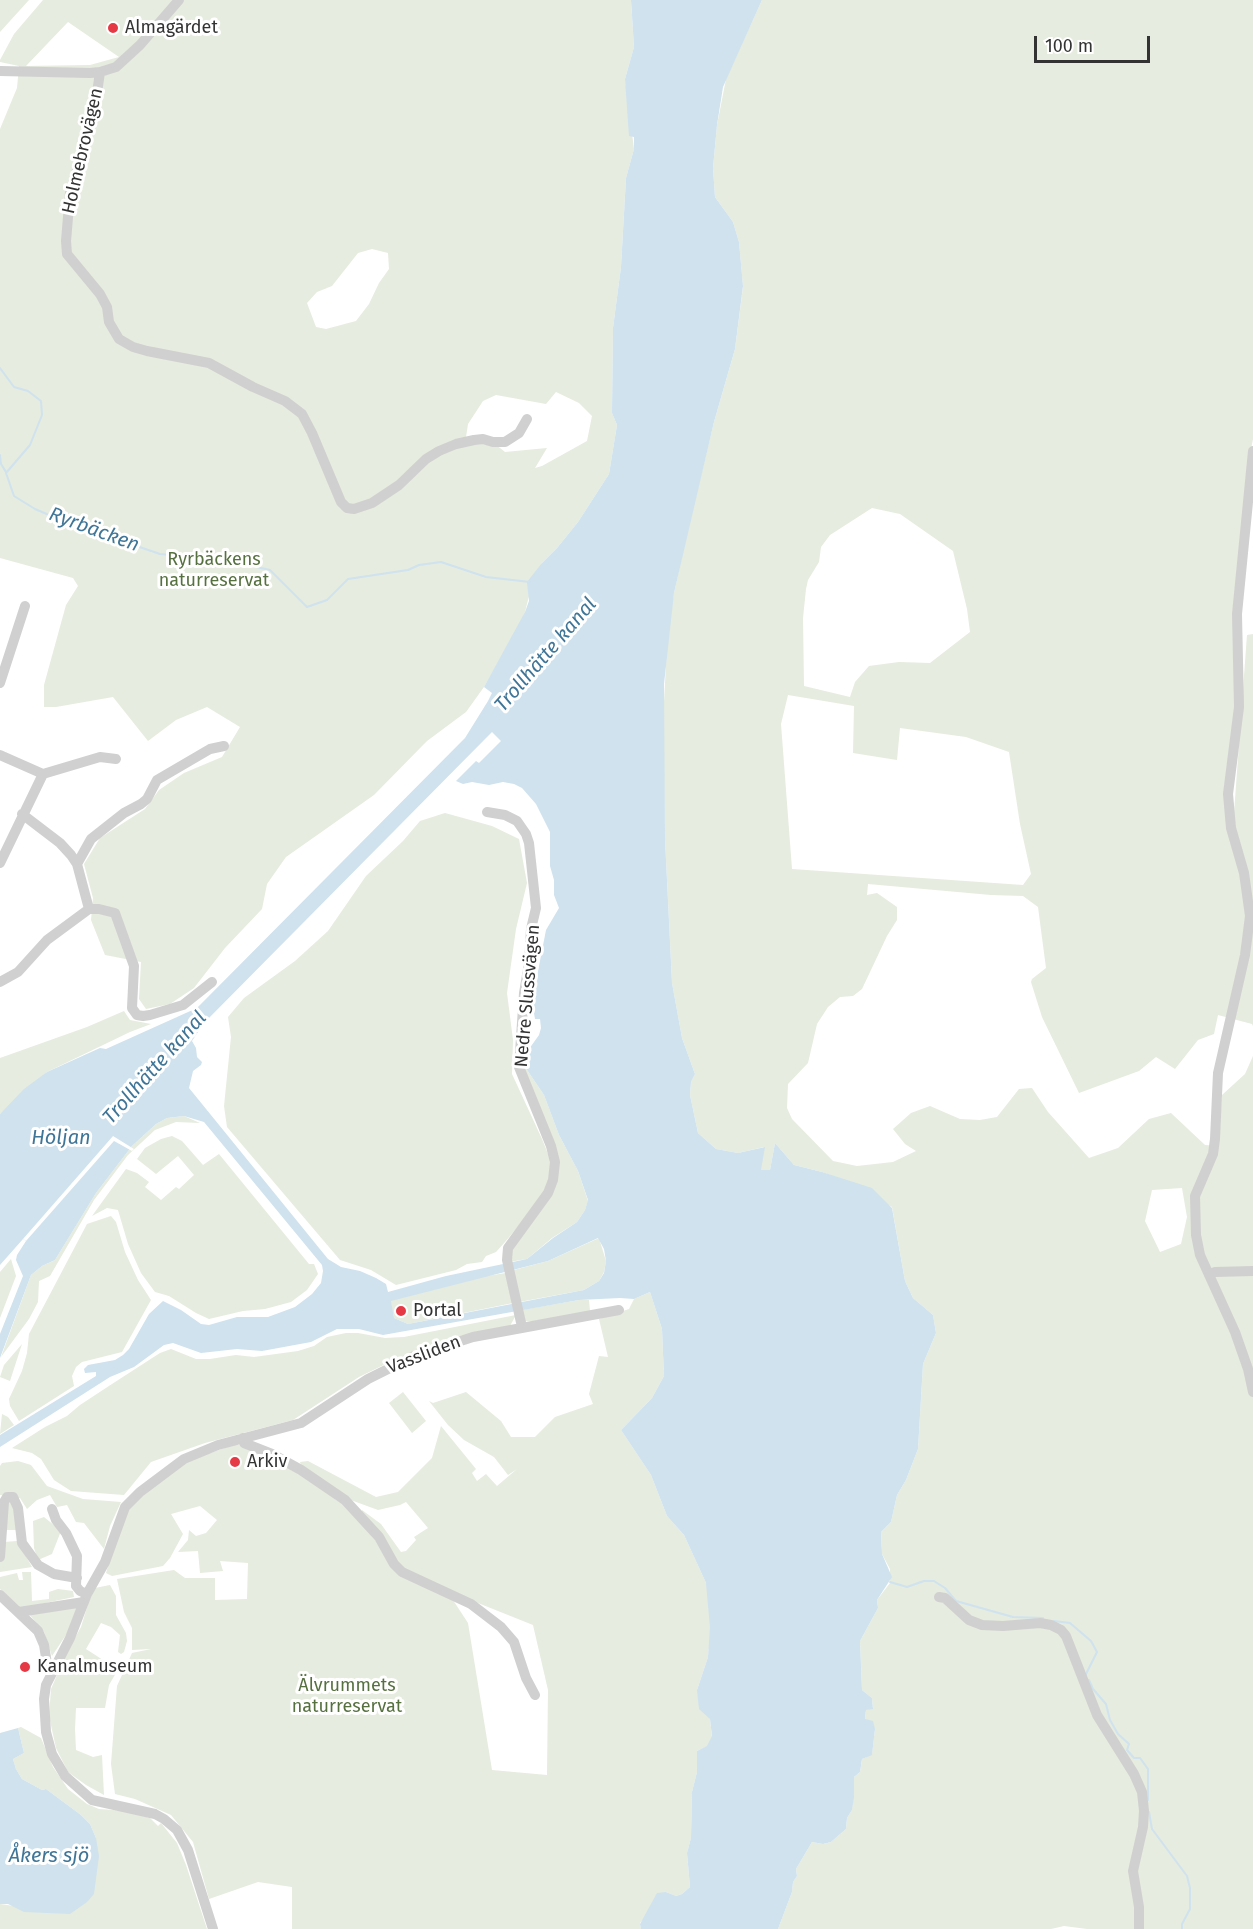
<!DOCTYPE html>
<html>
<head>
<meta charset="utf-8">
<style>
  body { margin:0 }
  #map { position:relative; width:1253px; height:1929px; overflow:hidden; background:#fff; font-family:"Fira Sans",sans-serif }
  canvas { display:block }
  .scale { position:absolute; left:1034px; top:36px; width:116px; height:27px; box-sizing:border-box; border:3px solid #333; border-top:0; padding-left:8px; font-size:18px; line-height:21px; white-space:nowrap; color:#333; -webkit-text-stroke:4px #fff; paint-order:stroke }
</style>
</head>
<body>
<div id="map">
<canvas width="1253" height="1929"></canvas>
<div class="scale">100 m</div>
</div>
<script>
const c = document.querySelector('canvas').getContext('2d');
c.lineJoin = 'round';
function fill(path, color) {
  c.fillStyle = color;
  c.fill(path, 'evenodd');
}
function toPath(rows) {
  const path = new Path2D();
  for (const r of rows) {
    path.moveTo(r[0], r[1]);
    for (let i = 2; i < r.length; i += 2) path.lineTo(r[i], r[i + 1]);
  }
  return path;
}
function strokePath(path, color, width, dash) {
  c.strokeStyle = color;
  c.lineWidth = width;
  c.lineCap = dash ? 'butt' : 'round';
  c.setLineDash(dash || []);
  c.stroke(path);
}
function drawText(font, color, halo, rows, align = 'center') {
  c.font = font + ' "Fira Sans",sans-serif';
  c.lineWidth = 6;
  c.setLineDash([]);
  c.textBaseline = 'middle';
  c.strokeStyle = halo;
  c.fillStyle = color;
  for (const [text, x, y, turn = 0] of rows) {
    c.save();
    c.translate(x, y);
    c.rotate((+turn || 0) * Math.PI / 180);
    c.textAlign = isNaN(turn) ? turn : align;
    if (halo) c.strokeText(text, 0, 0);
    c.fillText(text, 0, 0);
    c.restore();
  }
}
fill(toPath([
  [0,0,29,0,0,32],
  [43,0,631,0,634,47,625,79,634,149,626,178,621,267,613,328,612,413,617,425,609,474,578,522,557,548,542,563,529,596,525,612,519,626,484,687,466,712,427,741,374,795,286,857,267,884,262,909,225,948,194,988,170,1004,146,1009,139,999,141,962,105,955,91,920,93,898,84,864,100,838,145,809,159,790,184,773,222,757,240,727,207,707,176,720,148,741,113,697,56,707,44,707,44,685,66,605,78,586,73,578,0,558,0,129,17,88,19,66,0,62,0,60,14,34],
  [68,22,119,57,90,65,26,66],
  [372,249,388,253,389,269,379,283,369,304,356,321,326,329,316,327,307,303,317,292,332,286,358,253],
  [556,392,579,403,592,416,587,441,542,466,535,468,547,448,505,452,495,444,466,437,468,424,483,401,496,395,546,404],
  [762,0,1253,0,1253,439,1247,469,1237,706,1226,794,1234,813,1247,635,1253,634,1253,1026,1252,1024,1218,1015,1214,1034,1198,1040,1175,1069,1156,1057,1139,1071,1079,1093,1042,1017,1031,982,1032,979,1046,968,1038,907,1023,896,991,895,868,884,867,895,877,893,897,907,897,920,887,936,862,989,853,996,840,997,828,1007,817,1024,808,1063,788,1084,787,1108,792,1119,833,1161,857,1166,893,1162,916,1151,905,1144,893,1129,911,1113,930,1106,960,1119,980,1120,997,1117,1019,1089,1032,1088,1048,1112,1089,1158,1118,1148,1149,1119,1171,1113,1205,1145,1218,1146,1222,1095,1245,1074,1253,1056,1253,1929,1087,1929,1064,1926,1051,1929,778,1929,792,1892,793,1882,797,1876,796,1869,812,1842,823,1844,831,1842,846,1829,847,1818,852,1810,854,1777,860,1772,862,1759,872,1754,875,1729,865,1719,866,1710,873,1708,872,1698,862,1690,860,1641,878,1608,877,1600,890,1583,890,1569,882,1554,881,1532,891,1522,897,1495,906,1480,918,1449,923,1364,936,1333,933,1315,913,1298,905,1281,892,1207,841,1179,822,1172,794,1165,775,1143,770,1170,760,1170,764,1147,738,1153,716,1149,698,1133,690,1095,691,1082,695,1074,682,1038,672,983,665,839,663,721,668,627,674,593,688,529,714,422,735,349,743,287,739,242,733,222,715,197,713,168,717,125,726,79],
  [872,508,900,514,953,551,967,609,970,632,930,663,899,662,869,666,855,682,850,697,804,686,803,618,806,589,808,580,819,562,821,547,830,535],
  [788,695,854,706,853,753,897,760,900,728,966,737,1009,752,1020,824,1031,874,1023,885,792,869,781,724],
  [1182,1188,1187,1217,1181,1244,1160,1252,1145,1221,1152,1190],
  [445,813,492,826,519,839,527,883,516,929,507,993,513,1040,512,1074,542,1139,551,1161,549,1182,540,1200,505,1242,496,1252,486,1256,482,1262,467,1264,456,1270,396,1285,371,1270,340,1260,227,1127,224,1106,231,1037,228,1017,244,998,295,961,328,931,366,876,403,841,420,821],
  [124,1011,130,1020,151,1024,130,1032,47,1072,0,1114,0,1058,87,1027],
  [523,1064,544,1095,559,1135,578,1171,588,1201,585,1210,577,1222,552,1238,527,1259,509,1262,507,1255,554,1174],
  [184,1116,200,1123,176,1122,155,1130,128,1155,94,1200,50,1276,39,1281,38,1302,29,1319,1,1357,31,1275,42,1266,55,1260,96,1193,132,1146,156,1124,167,1118],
  [172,1136,182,1141,203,1165,219,1154,309,1264,314,1264,318,1274,307,1290,291,1302,265,1309,243,1311,209,1319,196,1313,169,1296,155,1292,141,1273,128,1244,118,1210,107,1208,92,1216,126,1169,137,1173,149,1182,145,1187,161,1200,176,1187,179,1189,194,1175,178,1156,156,1174,137,1159,145,1148,161,1139],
  [111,1216,116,1222,125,1252,138,1280,151,1300,122,1352,82,1362,76,1367,72,1376,74,1386,19,1421,10,1406,9,1399,22,1371,27,1353,29,1334,87,1224],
  [599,1238,606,1261,604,1272,599,1281,584,1290,519,1302,510,1271,548,1261],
  [11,1259,16,1276,0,1318,0,1272],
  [506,1273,513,1303,408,1324,394,1318,390,1300,480,1277],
  [650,1292,662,1329,664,1376,652,1398,621,1430,651,1475,667,1516,684,1535,706,1583,713,1602,708,1657,697,1690,710,1719,712,1737,708,1746,697,1751,697,1772,692,1792,691,1838,687,1853,690,1887,682,1894,676,1896,666,1892,640,1923,641,1929,292,1929,292,1887,258,1882,209,1899,193,1842,171,1815,135,1799,115,1794,111,1764,117,1686,132,1653,151,1649,132,1650,132,1628,124,1612,117,1579,174,1570,185,1578,215,1578,215,1600,247,1599,248,1563,220,1561,223,1571,200,1573,198,1551,178,1552,188,1540,189,1530,196,1536,206,1533,217,1520,200,1506,171,1514,183,1534,170,1558,163,1566,112,1576,106,1573,121,1524,131,1505,185,1462,236,1444,259,1452,324,1488,336,1500,344,1504,376,1541,389,1564,451,1597,468,1623,492,1770,547,1775,548,1690,533,1625,478,1603,401,1568,362,1514,362,1510,381,1524,401,1552,406,1551,416,1540,414,1537,428,1528,406,1502,400,1505,378,1510,348,1499,302,1468,300,1462,308,1461,376,1497,398,1492,432,1458,441,1426,476,1469,472,1473,477,1481,486,1474,497,1486,517,1469,508,1475,494,1457,464,1440,448,1425,429,1401,433,1403,466,1392,501,1421,511,1437,535,1437,555,1417,593,1404,589,1394,599,1356,608,1357,599,1319,629,1309,634,1299],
  [579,1300,589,1300,590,1311,540,1322,524,1321,521,1310],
  [516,1315,510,1326,460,1336,400,1357,359,1377,293,1420,205,1443,151,1462,124,1495,71,1491,54,1480,41,1459,32,1453,12,1448,45,1427,67,1416,80,1405,112,1384,160,1353,171,1349,196,1359,210,1359,236,1355,254,1357,298,1351,314,1346,327,1337,346,1333,358,1333,385,1338,404,1337],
  [22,1344,10,1381,0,1377,4,1365],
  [403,1392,426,1421,412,1433,389,1403],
  [2,1414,8,1417,14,1425,0,1434],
  [18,1461,31,1465,47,1486,83,1499,121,1502,110,1526,104,1549,84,1523,76,1522,67,1505,57,1507,50,1495,37,1500,27,1509,20,1498,0,1495,0,1466,2,1463],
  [8,1500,13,1501,17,1530,6,1530],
  [44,1517,61,1531,52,1554,38,1560,34,1548,33,1521],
  [17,1541,32,1567,0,1572,0,1560,4,1542],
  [22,1572,31,1572,32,1601,49,1599,49,1592,58,1589,73,1591,74,1597,21,1608,0,1589,0,1577,17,1573,19,1580,23,1580],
  [110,1585,116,1596,116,1615,126,1633,127,1641,124,1652,121,1654,118,1652,120,1635,111,1627,101,1623,86,1649,106,1662,116,1673,109,1685,105,1708,76,1708,75,1729,76,1750,93,1757,102,1755,104,1795,86,1785,68,1772,56,1748,49,1716,51,1689,67,1652,81,1627,89,1601,95,1588],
  [79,1605,68,1632,52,1656,44,1632,29,1614],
  [21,1727,41,1738,53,1767,68,1789,87,1804,99,1809,127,1811,150,1818,158,1826,161,1823,177,1843,186,1865,207,1929,0,1929,0,1904,14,1906,96,1838,90,1824,81,1815,46,1789,42,1790,22,1779,16,1769,13,1759,24,1753,18,1728]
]), '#e6ecdf');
fill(toPath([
  [631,0,762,0,723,87,717,125,713,168,715,197,733,222,739,242,743,286,735,349,714,422,674,593,664,684,665,839,672,983,682,1038,695,1074,691,1082,690,1095,698,1133,716,1149,738,1153,765,1147,761,1170,770,1170,775,1143,794,1165,822,1172,872,1188,892,1208,905,1281,913,1298,933,1315,936,1333,923,1364,918,1449,906,1480,897,1495,891,1522,881,1532,882,1554,892,1577,877,1600,878,1608,860,1641,862,1690,872,1698,873,1709,866,1710,865,1719,873,1721,875,1729,872,1755,862,1759,860,1772,854,1777,854,1797,852,1810,847,1818,846,1829,831,1842,823,1844,812,1842,796,1869,797,1876,793,1882,792,1892,778,1929,641,1929,640,1924,657,1893,666,1892,676,1896,682,1894,690,1887,687,1853,691,1838,692,1792,697,1772,697,1751,707,1746,712,1736,710,1719,699,1709,697,1690,708,1657,710,1627,706,1583,684,1535,667,1516,651,1475,621,1430,652,1398,664,1376,662,1329,650,1292,634,1299,620,1298,579,1300,383,1335,359,1329,337,1329,311,1342,262,1351,237,1349,201,1353,173,1343,164,1345,134,1367,110,1377,0,1447,0,1435,96,1376,96,1372,85,1373,84,1369,88,1365,115,1360,123,1355,129,1349,149,1314,163,1301,181,1310,201,1324,209,1325,237,1317,268,1317,295,1307,312,1294,321,1283,323,1271,322,1265,204,1122,184,1116,167,1118,156,1124,132,1146,96,1193,55,1260,42,1266,31,1275,0,1358,0,1334,23,1276,16,1260,17,1255,26,1241,23,1239,0,1265,0,1114,24,1089,47,1072,100,1048,106,1049,197,1008,465,738,488,701,492,693,484,687,525,612,529,601,527,582,542,563,557,548,578,522,609,474,617,425,612,413,613,328,621,267,626,178,634,149,634,137,629,136,625,79,634,47],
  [492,732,501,741,479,763,476,761,456,781,463,784,472,782,489,785,503,782,514,784,522,788,536,804,550,832,550,866,554,880,554,895,559,908,546,930,532,1002,535,1019,540,1019,541,1028,539,1035,524,1056,523,1064,544,1095,559,1135,578,1171,588,1200,585,1210,577,1222,553,1238,527,1259,446,1276,388,1292,386,1284,376,1278,360,1271,341,1267,328,1259,189,1088,193,1071,201,1065,202,1062,197,1057,196,1048,192,1041,204,1023],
  [598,1238,604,1249,606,1261,604,1273,599,1281,584,1290,408,1324,394,1318,391,1301,548,1261],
  [18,1728,24,1753,13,1759,16,1769,22,1779,42,1790,46,1789,81,1815,90,1824,96,1838,99,1856,94,1894,87,1902,70,1914,24,1912,8,1904,0,1904,0,1733]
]), '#cfe2ee');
fill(toPath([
  [113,1136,134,1149,132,1151,114,1141,26,1241,23,1239]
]), '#fff');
strokePath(toPath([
  [0,368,14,387,28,391,41,401,42,415,30,445,6,473,14,496,35,509,63,521,160,554,229,561,270,570,307,607,327,600,348,579,408,570,419,565,441,562,486,577,530,582],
  [0,455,1,464,6,472],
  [890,1582,907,1587,924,1581,934,1581,945,1588,956,1601,1013,1617,1043,1618],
  [1054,1621,1070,1623,1091,1641,1097,1652,1086,1674],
  [1089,1680,1093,1689,1106,1704,1110,1720,1118,1734,1129,1744,1127,1750,1134,1758,1140,1758,1148,1769,1148,1800],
  [1149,1812,1152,1829,1187,1876,1190,1888,1190,1909,1182,1924,1182,1929]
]), '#cfe2ee', 2);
strokePath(toPath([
  [0,71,90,73,100,72,116,67,140,45,179,0],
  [100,72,94,114,70,193,66,241,67,254,100,294,107,307,109,322,119,339,133,347,147,351,209,363,253,387,285,401,302,414,312,433,341,502,347,508,354,509,372,503,399,485,426,459,439,451,456,444,474,440,483,439,493,442,505,442,519,433,527,419],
  [1253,451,1237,614,1239,707,1228,794,1231,828,1244,873,1250,916,1245,955,1218,1073,1215,1139,1213,1154,1195,1196,1196,1235,1200,1255,1235,1332,1248,1369,1253,1392],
  [0,683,25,606],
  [0,755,43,774],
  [487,812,505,815,517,821,526,834,529,843,536,908,531,929,529,963,524,993,519,1067,551,1146,555,1162,553,1180,548,1193,508,1248,507,1260,522,1327],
  [22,814,60,843,71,855,77,864,89,909],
  [0,863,43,774,100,757,116,759],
  [77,864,91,839,124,813,141,804,147,799,157,780,210,749,224,746],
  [89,909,99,909,115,913,134,966,132,1008,137,1015,143,1016,150,1015,183,1005,212,982],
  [0,982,18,972,47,940,89,909],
  [1209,1275,1215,1272,1253,1271],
  [243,1438,244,1443,272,1454,301,1470,345,1500,379,1537,394,1564,402,1572,471,1604,501,1627,514,1642,526,1678,535,1695],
  [52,1509,56,1520,66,1533,77,1556,76,1586,80,1591,87,1594],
  [0,1557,4,1502,7,1497,13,1497,18,1508,22,1543,38,1565,54,1574,77,1578],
  [0,1595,38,1631,44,1645,48,1670,52,1672],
  [939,1597,945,1598,969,1620,982,1625,1003,1626,1040,1623,1051,1625,1061,1630,1066,1636,1097,1715,1134,1774,1142,1792,1144,1811,1143,1827,1133,1871,1139,1907,1139,1929],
  [19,1612,84,1602],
  [213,1929,188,1850,177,1830,164,1819,155,1814,92,1800,65,1776,52,1754,46,1732,44,1699,46,1685,70,1638,87,1594,105,1562,125,1507,140,1492,184,1459,218,1445,301,1423,368,1379,414,1356,473,1337,619,1310]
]), '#d0d0d0', 10);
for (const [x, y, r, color] of [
  [113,28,6,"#e63946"],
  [401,1311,6,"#e63946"],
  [235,1462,6,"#e63946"],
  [25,1667,6,"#e63946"]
]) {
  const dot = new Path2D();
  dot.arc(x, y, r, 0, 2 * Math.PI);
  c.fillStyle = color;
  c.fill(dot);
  strokePath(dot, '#fff', 2);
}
drawText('18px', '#333', '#fff', [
  ["Almagärdet",125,28],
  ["Portal",413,1311],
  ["Arkiv",247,1462],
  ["Kanalmuseum",37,1667]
], 'left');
drawText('18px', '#333', '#fff', [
  ["Holmebrovägen",83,151,-77],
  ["Nedre Slussvägen",528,996,-85],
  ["Vassliden",424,1355,-21]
]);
drawText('18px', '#56703f', '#fff', [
  ["Ryrbäckens",214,560],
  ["naturreservat",214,581],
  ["Älvrummets",347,1686],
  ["naturreservat",347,1707]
]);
drawText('italic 20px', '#3f7597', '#fff', [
  ["Ryrbäcken",94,530,20],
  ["Trollhätte kanal",546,655,-49],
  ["Trollhätte kanal",155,1068,-48],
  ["Höljan",61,1138],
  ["Åkers sjö",49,1856]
]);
</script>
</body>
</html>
